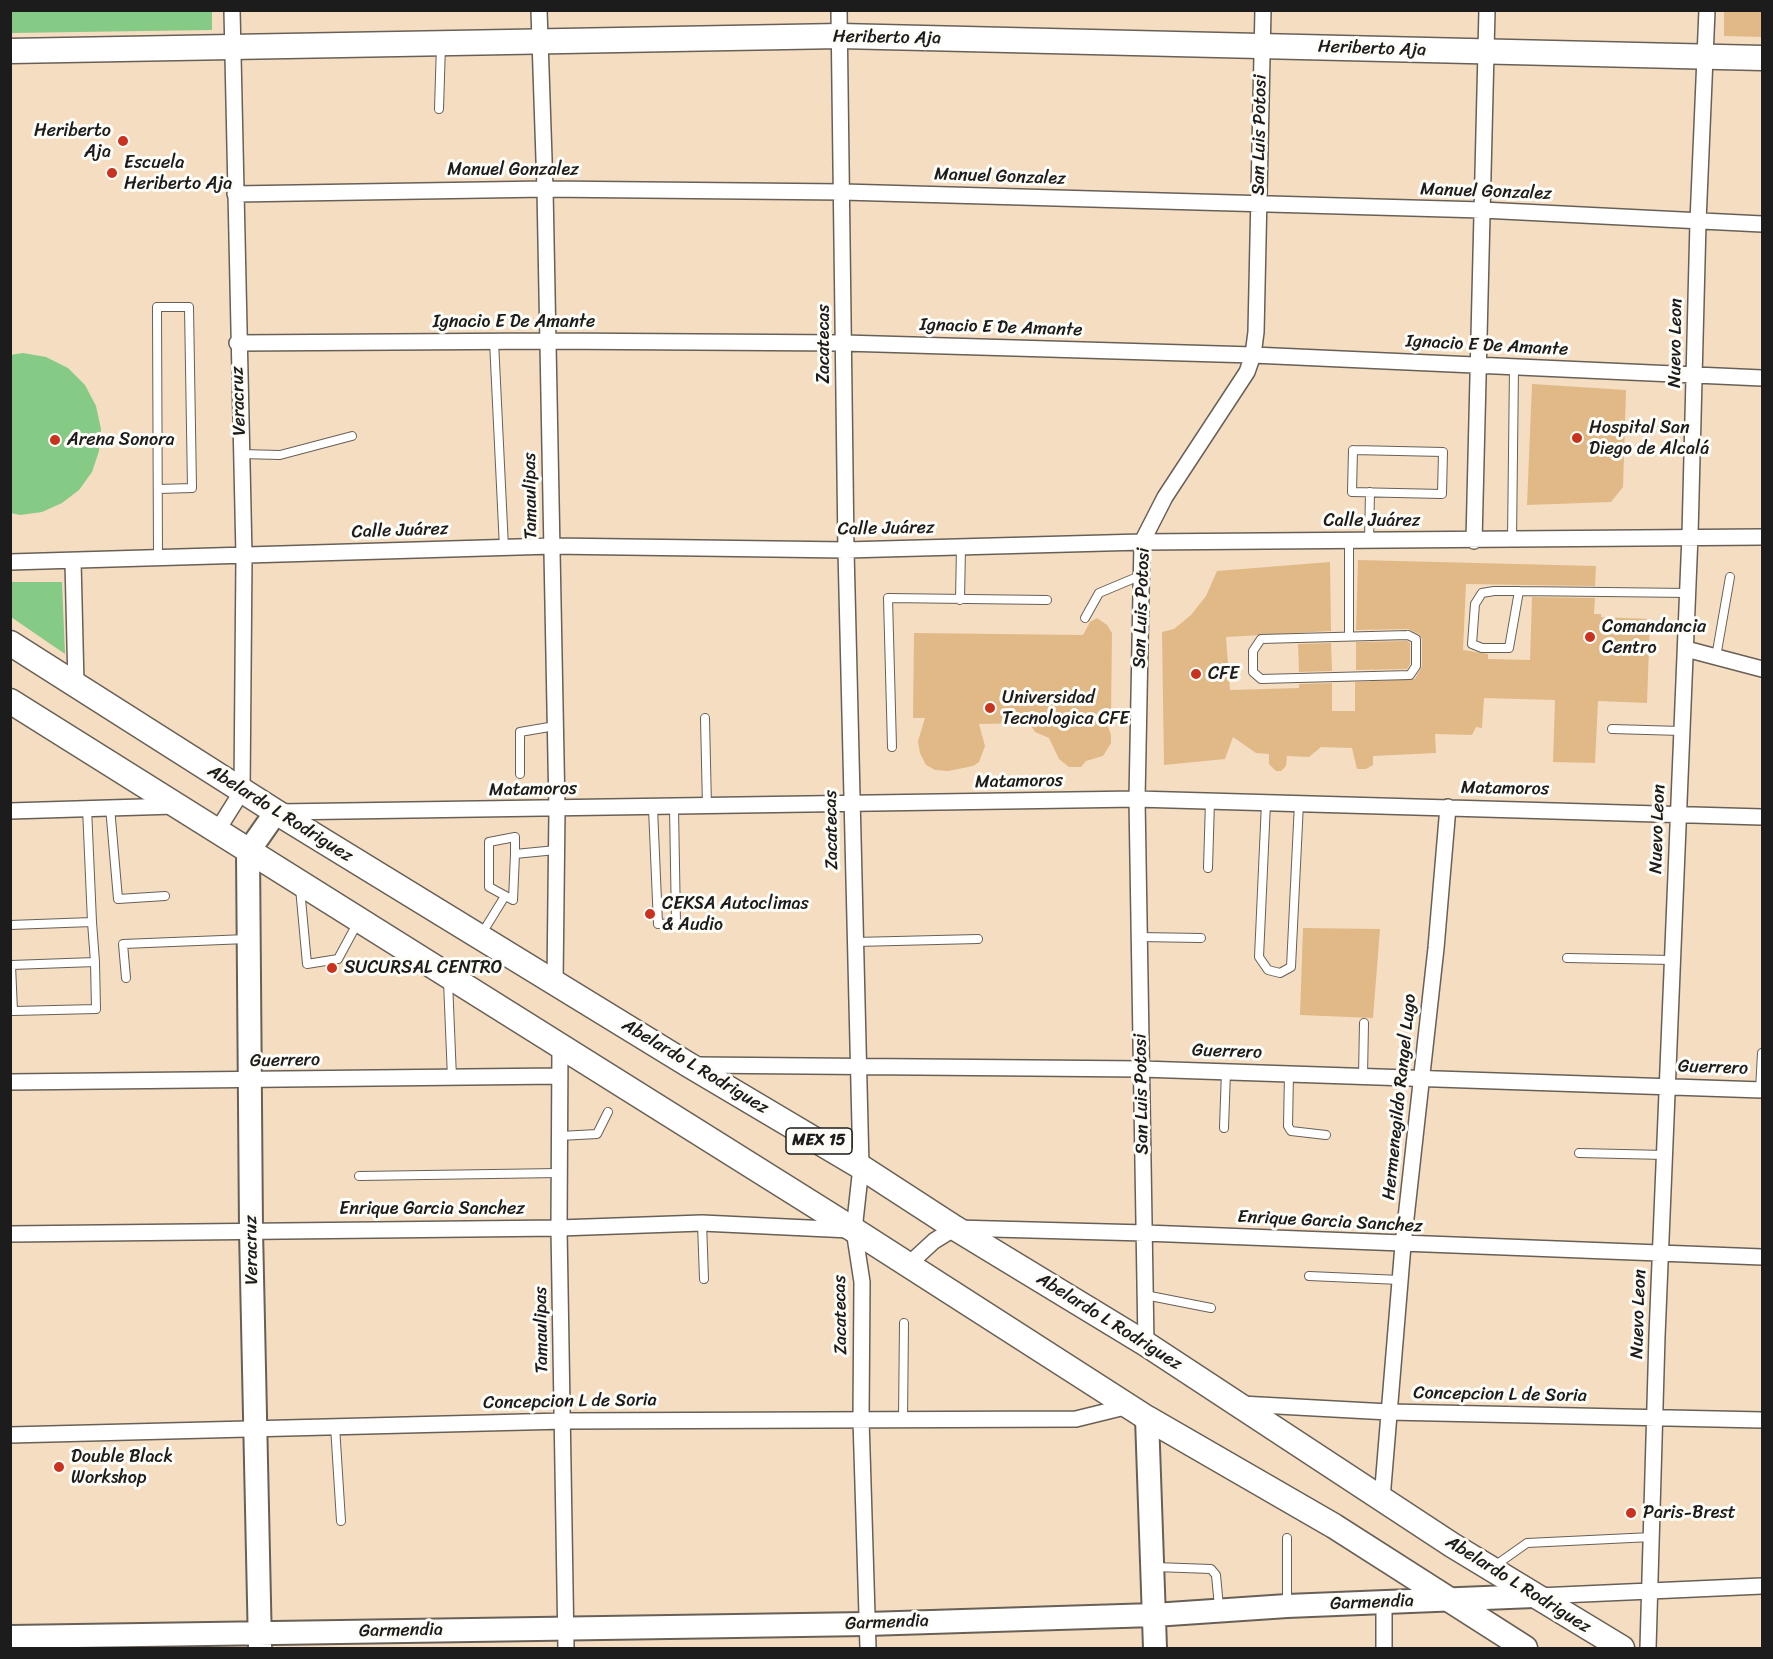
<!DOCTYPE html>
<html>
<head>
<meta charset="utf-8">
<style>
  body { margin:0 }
  #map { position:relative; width:1773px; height:1659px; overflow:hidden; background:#f5ddc2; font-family:Sriracha,sans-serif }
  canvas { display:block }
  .frame { position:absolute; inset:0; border:12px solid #1c1c1c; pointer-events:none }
</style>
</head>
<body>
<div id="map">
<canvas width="1773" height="1659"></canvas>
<div class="frame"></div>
</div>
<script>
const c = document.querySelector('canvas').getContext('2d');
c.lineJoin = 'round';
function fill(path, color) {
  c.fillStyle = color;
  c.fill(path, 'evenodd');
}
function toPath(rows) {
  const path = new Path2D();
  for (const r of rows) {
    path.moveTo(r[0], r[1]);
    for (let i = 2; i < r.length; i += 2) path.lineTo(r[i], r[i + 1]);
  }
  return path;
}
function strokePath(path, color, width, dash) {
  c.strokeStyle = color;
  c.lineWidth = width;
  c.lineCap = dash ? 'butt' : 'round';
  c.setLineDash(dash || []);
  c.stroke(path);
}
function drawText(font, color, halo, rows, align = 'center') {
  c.font = font + ' Sriracha,sans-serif';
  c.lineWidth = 6;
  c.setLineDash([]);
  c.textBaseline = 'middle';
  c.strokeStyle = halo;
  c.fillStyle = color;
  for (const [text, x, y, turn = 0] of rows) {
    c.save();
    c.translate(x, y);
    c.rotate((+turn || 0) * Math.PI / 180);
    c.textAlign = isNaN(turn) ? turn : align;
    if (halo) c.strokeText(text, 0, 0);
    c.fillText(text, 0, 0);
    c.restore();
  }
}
fill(toPath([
  [10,11,212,11,212,30,11,33],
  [23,353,46,357,68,368,85,385,96,406,101,429,99,451,92,472,79,490,62,503,42,512,20,515,11,513,10,355],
  [11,582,62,582,65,654,11,617]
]), '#85ca85');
fill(toPath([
  [1724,10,1762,10,1762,37,1724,36],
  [1532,384,1626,390,1623,487,1611,502,1527,505],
  [1358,560,1596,566,1595,586,1466,584,1463,650,1488,654,1488,659,1530,660,1532,597,1595,598,1594,614,1601,614,1601,617,1650,619,1647,703,1598,701,1595,763,1553,762,1555,700,1484,698,1482,728,1476,727,1472,735,1435,734,1436,753,1373,756,1373,765,1366,769,1357,769,1352,748,1321,747,1309,757,1287,756,1286,766,1281,771,1276,771,1269,764,1269,754,1256,753,1233,737,1225,759,1164,765,1162,632,1174,629,1191,615,1206,596,1217,571,1330,562,1331,631,1226,637,1230,690,1299,688,1299,684,1332,683,1332,711,1355,711,1355,682,1415,679,1422,666,1422,639,1419,634,1408,629,1356,630],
  [1097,618,1107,625,1112,633,1111,714,1107,723,1111,735,1111,743,1103,756,1086,761,1081,767,1069,767,1059,759,1049,738,1035,732,1029,723,979,724,985,746,979,762,973,766,948,771,935,770,926,765,920,753,918,741,925,718,913,718,914,633,1083,635,1090,622],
  [1407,641,1410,643,1410,664,1407,669,1356,670,1356,642],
  [1331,643,1332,671,1299,672,1298,644],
  [1303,928,1380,929,1373,1018,1300,1015]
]), '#e0b987');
const lane = toPath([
  [439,109,441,45],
  [494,341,504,548],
  [1353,450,1443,452,1442,494,1352,492,1353,450],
  [241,454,280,455,352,436],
  [158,489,192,488,189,307,157,307,158,559],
  [1512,540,1514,367],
  [1349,541,1349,636],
  [1369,541,1370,492],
  [1519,591,1509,648,1482,648,1472,644,1475,604,1482,593,1494,591,1519,591,1605,592,1688,593],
  [960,600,961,547],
  [1085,618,1099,593,1142,575],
  [1408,635,1416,639,1416,666,1410,675,1261,679,1253,672,1253,651,1261,639,1408,635],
  [1716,657,1730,577],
  [705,718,707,807],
  [1612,729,1681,731],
  [892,747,888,598,1047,600],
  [520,774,520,732,555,726],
  [1266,803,1259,957,1268,970,1280,973,1291,967,1299,803],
  [110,807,118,899,165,896],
  [653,808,658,924,676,923,674,808],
  [515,837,515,854,513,900,489,887,489,842,515,837],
  [515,854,556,850],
  [1208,868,1210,801],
  [300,888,307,964,338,959,358,922],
  [92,922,95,962,96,1009,13,1011,11,965,95,962],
  [10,925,92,922,87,808],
  [481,935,505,896],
  [1139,937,1201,938],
  [855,942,978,939],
  [1567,958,1672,960],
  [126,978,123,944,247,939],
  [448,981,452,1078],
  [1289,1073,1288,1126,1291,1131,1326,1135],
  [1363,1076,1364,1023],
  [1760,1090,1762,1053],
  [1224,1128,1226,1071],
  [560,1136,597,1134,608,1112],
  [1579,1153,1665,1155],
  [359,1176,559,1173],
  [702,1223,704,1279],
  [1309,1276,1400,1280],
  [1145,1295,1211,1308],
  [903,1419,904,1323],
  [335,1426,341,1521],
  [1155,1567,1211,1569,1216,1575,1219,1607],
  [1493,1567,1527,1543,1652,1537],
  [1287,1605,1287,1538]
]);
const street = toPath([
  [539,10,545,189,557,810,555,982],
  [839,10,846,550,861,1167,854,1230,862,1282,861,1419,868,1648],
  [235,194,545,189,843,192,1482,210,1762,224],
  [237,343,548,341,844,343,1253,355,1762,378],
  [1474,541,1487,10],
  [73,561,76,685],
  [10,562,552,546,846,550,1142,542,1762,537],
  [1686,649,1762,669],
  [10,811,175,806],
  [279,812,1137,799,1762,817],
  [217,831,242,791,244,556,232,10],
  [560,1047,559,1228,566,1648],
  [695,1065,1142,1069,1762,1090],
  [10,1082,559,1076],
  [10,1234,559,1228,702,1223,850,1230],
  [909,1264,934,1241,955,1228,1145,1233,1762,1257],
  [1146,1344,1137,799,1142,542,1165,497,1247,372,1253,355,1256,332,1263,10],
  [1241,1404,1389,1412,1762,1420],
  [10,1435,564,1421,1076,1419,1129,1406],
  [1382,1499,1403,1245,1436,948,1448,807],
  [1538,1596,1762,1586],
  [1384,1602,1384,1648],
  [1648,1648,1657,1336,1690,535,1698,222,1707,10]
]);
const secondary = toPath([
  [1147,1418,1155,1648],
  [10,1637,867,1624,1154,1615,1287,1606,1534,1596],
  [260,1647,251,1230,248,852,276,812]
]);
const primary = toPath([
  [10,51,840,36,1762,58],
  [10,643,276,812,689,1065,861,1167,955,1228,1146,1344,1452,1545,1622,1648],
  [10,701,854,1230,1147,1418,1334,1526,1525,1648]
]);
strokePath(lane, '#686056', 10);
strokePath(street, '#686056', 18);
strokePath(secondary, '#686056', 26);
strokePath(primary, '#686056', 27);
strokePath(lane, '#fff', 8);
strokePath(street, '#fff', 15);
strokePath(secondary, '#fff', 22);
strokePath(primary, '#fff', 24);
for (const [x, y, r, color] of [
  [123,141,6,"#c8321e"],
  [112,173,6,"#c8321e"],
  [1577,438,6,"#c8321e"],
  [55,440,6,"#c8321e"],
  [1590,637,6,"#c8321e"],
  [1196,674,6,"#c8321e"],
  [990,708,6,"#c8321e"],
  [650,914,6,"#c8321e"],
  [332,968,6,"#c8321e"],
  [59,1467,6,"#c8321e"],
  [1631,1513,6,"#c8321e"]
]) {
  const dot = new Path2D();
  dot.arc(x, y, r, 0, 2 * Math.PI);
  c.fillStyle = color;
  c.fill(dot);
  strokePath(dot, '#fdfcf7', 2);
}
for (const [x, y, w] of [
  [819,1141,66]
]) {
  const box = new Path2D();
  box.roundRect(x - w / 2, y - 13, w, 26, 4.5);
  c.fillStyle = '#fdfcf7';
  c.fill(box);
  strokePath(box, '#1c1c1c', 1.5);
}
drawText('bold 16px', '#1c1c1c', null, [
  ["MEX 15",819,1141]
]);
drawText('18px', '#1c1c1c', '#fdfcf7', [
  ["Heriberto Aja",887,38,1],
  ["Heriberto Aja",1372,49,2],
  ["San Luis Potosi",1260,135,-89],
  ["Manuel Gonzalez",513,170],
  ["Manuel Gonzalez",1000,177,2],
  ["Manuel Gonzalez",1486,192,2],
  ["Ignacio E De Amante",514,322],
  ["Ignacio E De Amante",1001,328,2],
  ["Nuevo Leon",1676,343,-89],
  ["Zacatecas",824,344,-90],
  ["Ignacio E De Amante",1487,346,3],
  ["Veracruz",239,401,-92],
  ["Tamaulipas",531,496,-91],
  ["Calle Juárez",1372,521],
  ["Calle Juárez",886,529,-1],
  ["Calle Juárez",400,531,-2],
  ["San Luis Potosi",1142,608,-88],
  ["Matamoros",1019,782,-1],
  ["Matamoros",1505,789,1],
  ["Matamoros",533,790,-1],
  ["Abelardo L Rodriguez",280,814,32],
  ["Nuevo Leon",1658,829,-88],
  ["Zacatecas",832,830,-91],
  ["Guerrero",1227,1052,2],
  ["Guerrero",285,1061,-1],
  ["Abelardo L Rodriguez",695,1067,31],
  ["Guerrero",1713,1068,2],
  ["San Luis Potosi",1142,1094,-91],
  ["Hermenegildo Rangel Lugo",1400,1097,-84],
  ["Enrique Garcia Sanchez",432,1209],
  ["Enrique Garcia Sanchez",1330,1222,3],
  ["Veracruz",252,1250,-91],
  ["Nuevo Leon",1639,1314,-88],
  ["Zacatecas",841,1315,-91],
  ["Abelardo L Rodriguez",1109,1322,32],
  ["Tamaulipas",542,1330,-91],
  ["Concepcion L de Soria",1500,1395,1],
  ["Concepcion L de Soria",570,1402,-1],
  ["Abelardo L Rodriguez",1518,1585,32],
  ["Garmendia",1372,1603,-2],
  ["Garmendia",887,1623,-2],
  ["Garmendia",401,1631,-1]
]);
drawText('18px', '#1c1c1c', '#fdfcf7', [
  ["Heriberto",111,131,"right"],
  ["Aja",111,152,"right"],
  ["Escuela",124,163],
  ["Heriberto Aja",124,184],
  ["Hospital San",1589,428],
  ["Diego de Alcalá",1589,449],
  ["Arena Sonora",67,440],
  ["Comandancia",1602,627],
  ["Centro",1602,648],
  ["CFE",1208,674],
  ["Universidad",1002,698],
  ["Tecnologica CFE",1002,719],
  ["CEKSA Autoclimas",662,904],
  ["& Audio",662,925],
  ["SUCURSAL CENTRO",344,968],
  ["Double Black",71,1457],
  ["Workshop",71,1478],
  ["Paris-Brest",1643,1513]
], 'left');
</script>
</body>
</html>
